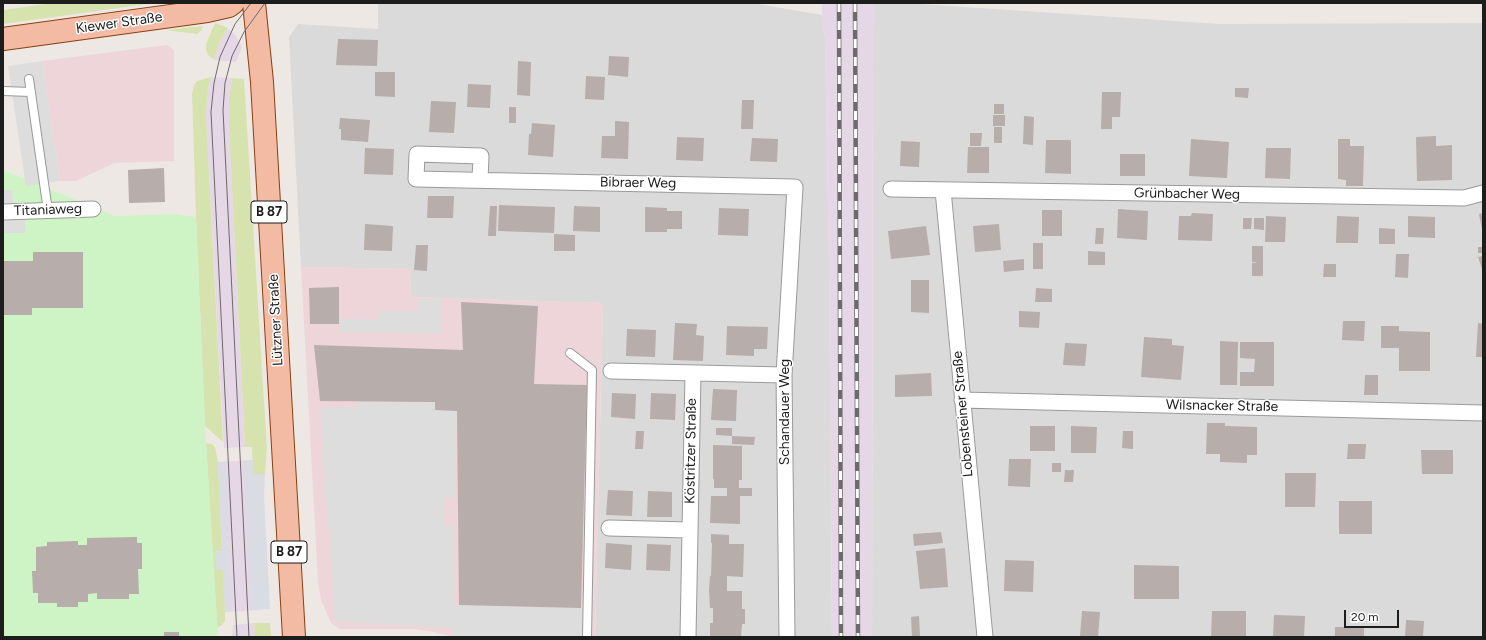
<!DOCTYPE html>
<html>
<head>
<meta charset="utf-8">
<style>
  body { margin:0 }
  #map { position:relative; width:1486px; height:640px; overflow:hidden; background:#eee8e4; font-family:Figtree,sans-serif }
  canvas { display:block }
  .frame { position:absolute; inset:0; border:4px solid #1d1d1d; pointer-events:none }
  .scale { position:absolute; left:1344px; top:610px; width:55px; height:18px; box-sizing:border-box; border:2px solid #1d1d1d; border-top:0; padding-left:5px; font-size:12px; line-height:14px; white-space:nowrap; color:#1d1d1d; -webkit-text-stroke:3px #fff; paint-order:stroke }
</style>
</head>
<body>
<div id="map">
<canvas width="1486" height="640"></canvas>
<div class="frame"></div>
<div class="scale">20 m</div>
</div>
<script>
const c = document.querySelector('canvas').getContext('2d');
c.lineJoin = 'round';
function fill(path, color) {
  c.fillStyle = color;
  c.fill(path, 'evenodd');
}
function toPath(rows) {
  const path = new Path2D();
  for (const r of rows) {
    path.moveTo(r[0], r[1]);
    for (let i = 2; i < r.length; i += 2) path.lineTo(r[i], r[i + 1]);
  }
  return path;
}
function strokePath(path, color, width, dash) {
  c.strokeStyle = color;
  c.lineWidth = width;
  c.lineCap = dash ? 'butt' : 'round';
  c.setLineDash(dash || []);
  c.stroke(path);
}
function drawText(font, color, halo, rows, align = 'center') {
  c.font = font + ' Figtree,sans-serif';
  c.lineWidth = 3;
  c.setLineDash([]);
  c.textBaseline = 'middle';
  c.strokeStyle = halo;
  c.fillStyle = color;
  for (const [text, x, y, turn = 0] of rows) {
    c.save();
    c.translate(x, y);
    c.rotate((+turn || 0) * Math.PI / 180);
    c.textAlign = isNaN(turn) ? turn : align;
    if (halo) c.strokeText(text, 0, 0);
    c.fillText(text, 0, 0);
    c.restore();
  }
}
fill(toPath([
  [378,3,752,3,822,15,822,24,825,37,829,258,832,637,595,637,603,303,411,297,410,269,301,267,289,37,298,24,378,29],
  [875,3,905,3,1219,24,1483,23,1483,637,872,637,873,28,875,22]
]), '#dbdadb');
fill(toPath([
  [167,45,174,50,174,161,114,163,76,181,60,181,42,61],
  [301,267,410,269,411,297,603,303,595,637,454,637,429,631,413,629,339,629,331,623,321,600,318,582]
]), '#edd5da');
fill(toPath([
  [822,3,875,3,875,22,873,28,872,637,832,637,829,258,825,37,822,24],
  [228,28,236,36,242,47,236,62,214,60,220,41],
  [211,77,232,78,229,98,229,126,245,447,224,448,206,116,208,89],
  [253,460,260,610,225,612,218,462],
  [254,623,255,637,232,637,233,625]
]), '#e5d7e6');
fill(toPath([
  [53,3,155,3,3,24,3,10],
  [215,23,228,28,220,41,214,60,208,55,206,50,206,44],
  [203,26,202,30,197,34,165,30],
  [211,77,208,89,206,116,223,442,205,426,196,217,192,94,194,85,197,81],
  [232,78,244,79,267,449,265,474,253,474,252,447,245,447,229,126,229,98],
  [206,443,212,444,215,447,218,462,222,551,215,552,223,569,225,612,225,621,222,625,217,628],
  [254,623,270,623,271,637,255,637]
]), '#d7e3af');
fill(toPath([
  [3,170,115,216,175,214,196,217,205,426,218,637,3,637]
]), '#cef4c5');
fill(toPath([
  [42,61,60,181,26,186,8,66],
  [3,190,12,190,13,203,3,203],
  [25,216,25,233,3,233,3,217],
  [417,299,442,299,441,334,340,332,340,319,378,320,378,311,417,311],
  [359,401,435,402,435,410,457,411,455,498,443,498,443,525,454,526,453,605,581,608,581,636,454,636,453,628,335,621,320,407,358,407]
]), '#ddd');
fill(toPath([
  [253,460,253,474,265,474,264,495,270,609,251,610,244,461],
  [218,462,225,462,232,611,229,612,225,612,223,570,216,570,215,552,222,551]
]), '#d9dce3');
fill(toPath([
  [338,39,378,40,377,66,336,65],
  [609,56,629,57,628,77,608,75],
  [518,61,531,62,530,96,517,95],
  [375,72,395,72,395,97,375,96],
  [586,76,605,77,604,100,585,99],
  [468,84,491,85,490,108,467,107],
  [1235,88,1249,88,1248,98,1235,97],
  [1102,92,1121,92,1120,117,1112,117,1112,129,1101,129],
  [742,100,754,100,753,129,741,129],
  [431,101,456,102,454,133,429,132],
  [994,104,1004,104,1004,114,994,114],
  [509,107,516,107,516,123,509,123],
  [993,115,1005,115,1005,126,993,126],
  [1024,116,1034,117,1033,145,1023,144],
  [340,118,370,120,368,142,341,140,341,129,339,129],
  [615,121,629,122,628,159,601,158,602,136,615,136],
  [532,123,555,125,553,157,528,155,529,134,531,134],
  [994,127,1002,127,1002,143,994,143],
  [970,133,982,133,981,146,970,146],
  [1436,136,1436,146,1452,145,1452,180,1417,181,1416,137],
  [677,137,704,138,703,161,676,160],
  [752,138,778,139,777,162,750,161],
  [1191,139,1229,142,1227,178,1189,176],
  [1338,139,1350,139,1350,146,1364,146,1363,186,1346,186,1346,180,1338,179],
  [1046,140,1071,140,1071,174,1045,173],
  [901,141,920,142,919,167,900,166],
  [968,147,989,147,989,173,967,173],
  [365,148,394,149,393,175,364,174],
  [1266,148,1291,148,1290,179,1265,178],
  [1120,154,1145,154,1145,176,1120,176],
  [164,168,165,202,129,203,128,170],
  [428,196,454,196,453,218,427,218],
  [499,205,555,207,554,233,498,231],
  [490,206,497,206,496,236,488,236],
  [574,206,600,207,600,232,573,231],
  [645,207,667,208,667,211,682,211,682,229,667,229,667,232,645,232],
  [719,208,749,209,748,236,718,235],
  [1118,209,1148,211,1147,240,1117,238],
  [1042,210,1062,210,1062,236,1042,236],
  [1192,213,1213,214,1212,241,1178,240,1179,216,1191,216],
  [1483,213,1483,229,1482,229,1479,214],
  [1266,216,1286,217,1285,242,1265,242],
  [1337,216,1359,217,1358,243,1336,243],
  [1408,216,1435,217,1435,238,1408,237],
  [1243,218,1252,218,1251,229,1243,229],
  [1254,218,1264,218,1264,230,1254,229],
  [365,224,393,226,392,251,364,250],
  [999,224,1001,250,975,252,973,226],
  [926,226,930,255,891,259,888,231],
  [1096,228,1104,228,1103,244,1095,244],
  [1379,228,1395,229,1395,244,1379,244],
  [554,234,575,235,575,251,554,251],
  [1033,243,1043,243,1043,269,1033,269],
  [416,245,428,245,427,271,414,270],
  [1252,246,1263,246,1263,276,1252,276,1252,263,1258,263,1252,262],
  [1478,247,1483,247,1483,253,1478,253],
  [1088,251,1105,252,1105,265,1088,265],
  [33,252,83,252,83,308,32,308,32,315,3,315,3,261,33,261],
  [1396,254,1409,254,1408,278,1395,277],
  [1483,256,1483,268,1482,269,1478,257],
  [1024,259,1024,270,1004,272,1003,261],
  [1324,264,1336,264,1336,277,1323,277],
  [911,280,929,280,929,313,911,312],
  [339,287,339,324,310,324,309,288],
  [1036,288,1052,289,1052,302,1035,302],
  [461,302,538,306,534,384,587,385,581,608,459,605,457,411,435,410,435,402,320,401,314,345,463,350],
  [1019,311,1040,312,1039,328,1019,327],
  [1343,321,1365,321,1364,341,1342,340],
  [675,323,697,324,696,335,704,336,703,361,673,360],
  [1478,323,1483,324,1483,357,1476,357],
  [727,326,768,327,767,349,754,349,754,356,726,355],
  [1381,326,1399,326,1399,331,1430,332,1430,371,1399,371,1399,348,1381,348],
  [627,329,656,330,655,357,626,356],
  [1144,337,1172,339,1172,345,1184,346,1181,380,1141,377],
  [1220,341,1238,342,1237,385,1220,385],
  [1240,342,1274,342,1274,386,1240,386,1240,372,1254,372,1255,359,1240,358],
  [1065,343,1087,344,1085,366,1063,365],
  [931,373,932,396,895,397,895,375],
  [1365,375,1378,375,1378,395,1364,395],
  [713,389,737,390,736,421,711,420],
  [612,393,636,394,635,419,611,417],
  [651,393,676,394,675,420,650,419],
  [1207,423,1225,423,1225,426,1257,427,1257,455,1247,455,1247,463,1220,462,1220,454,1206,454],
  [1030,426,1055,426,1055,451,1030,451],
  [1071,426,1097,427,1096,453,1071,453],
  [716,428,732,428,732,436,716,435],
  [636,431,644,431,643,449,635,449],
  [1123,431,1133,431,1133,449,1122,448],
  [732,436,755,437,754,445,732,444],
  [1348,444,1366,444,1365,459,1347,459],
  [713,445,742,446,742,480,739,480,739,488,752,488,752,496,740,496,740,524,710,523,711,496,727,496,727,488,714,488,714,479,713,479],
  [1421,450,1453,450,1453,474,1422,474],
  [1009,459,1031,459,1030,487,1008,486],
  [1052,463,1061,463,1061,472,1052,472],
  [1065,470,1074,470,1073,482,1064,482],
  [1285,473,1316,473,1315,507,1285,507],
  [608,490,633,491,632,516,606,515],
  [648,491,672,492,672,517,647,517],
  [1339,501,1372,501,1372,534,1339,534],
  [941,532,943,543,914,546,913,534],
  [711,534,729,535,729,544,744,544,743,577,727,576,727,591,742,591,742,609,745,609,745,624,742,624,741,637,710,637,710,623,713,623,713,608,710,608,709,590,710,576,711,576,712,543,711,543],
  [137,537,137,543,142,543,142,569,138,569,139,594,129,594,129,599,97,599,97,593,88,594,88,602,78,602,78,607,57,607,57,603,38,603,38,593,33,593,32,571,36,571,36,547,47,546,47,542,78,541,78,545,87,545,87,538],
  [606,543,632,545,631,570,605,568],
  [647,544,671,545,670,571,646,570],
  [945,548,948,587,920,589,916,551],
  [1005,560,1034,561,1033,592,1004,591],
  [1134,565,1179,566,1179,599,1134,599],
  [1082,611,1100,612,1098,637,1080,636],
  [1212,611,1246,611,1246,637,1211,637],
  [1274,615,1305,616,1304,637,1273,637],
  [919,616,920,636,912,637,911,617],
  [1406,620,1424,621,1423,637,1405,637],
  [1335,627,1364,627,1364,637,1335,637],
  [164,632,179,632,179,637,164,637]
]), '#b7adaa');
const service = toPath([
  [29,79,48,211],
  [3,91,31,92],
  [570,353,592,370,587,637]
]);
const minor = toPath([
  [480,180,481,156,417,154,416,179,795,187,784,375,787,637],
  [891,189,1464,198,1483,193],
  [943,190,985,637],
  [3,212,93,209],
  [611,371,784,375],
  [962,400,1483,413],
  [609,528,689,530],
  [688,637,693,373]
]);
const primary = toPath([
  [254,3,262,82,294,637],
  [3,39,207,11,229,6,233,3]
]);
strokePath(service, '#9a9a9a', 10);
strokePath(minor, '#9a9a9a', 17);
strokePath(primary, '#893f0e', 24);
strokePath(service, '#fff', 8);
strokePath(minor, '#fff', 15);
strokePath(primary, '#f3bba4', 22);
strokePath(toPath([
  [237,637,211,112,214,83,220,57,235,24,251,3],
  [249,637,223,110,225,83,232,56,244,32,265,3]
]), '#6b6b6b', 1);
const rail = toPath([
  [839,3,841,637],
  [855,3,858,637]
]);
strokePath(rail, '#6b6b6b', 4.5);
strokePath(rail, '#fff', 3, [9]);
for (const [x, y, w] of [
  [269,212,36],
  [289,552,36]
]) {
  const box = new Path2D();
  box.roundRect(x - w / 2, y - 11, w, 22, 3);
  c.fillStyle = '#fff';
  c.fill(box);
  strokePath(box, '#1d1d1d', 1);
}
drawText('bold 13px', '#1d1d1d', null, [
  ["B 87",269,212],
  ["B 87",289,552]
]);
drawText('14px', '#1d1d1d', '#fff', [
  ["Kiewer Straße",119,23,-8],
  ["Bibraer Weg",638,183,1],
  ["Grünbacher Weg",1187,194,1],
  ["Titaniaweg",48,210,-2],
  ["Lützner Straße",276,320,-93],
  ["Wilsnacker Straße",1222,406,1],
  ["Schandauer Weg",785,412,-90],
  ["Lobensteiner Straße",963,414,-95],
  ["Köstritzer Straße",691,451,-89]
]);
</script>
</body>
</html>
